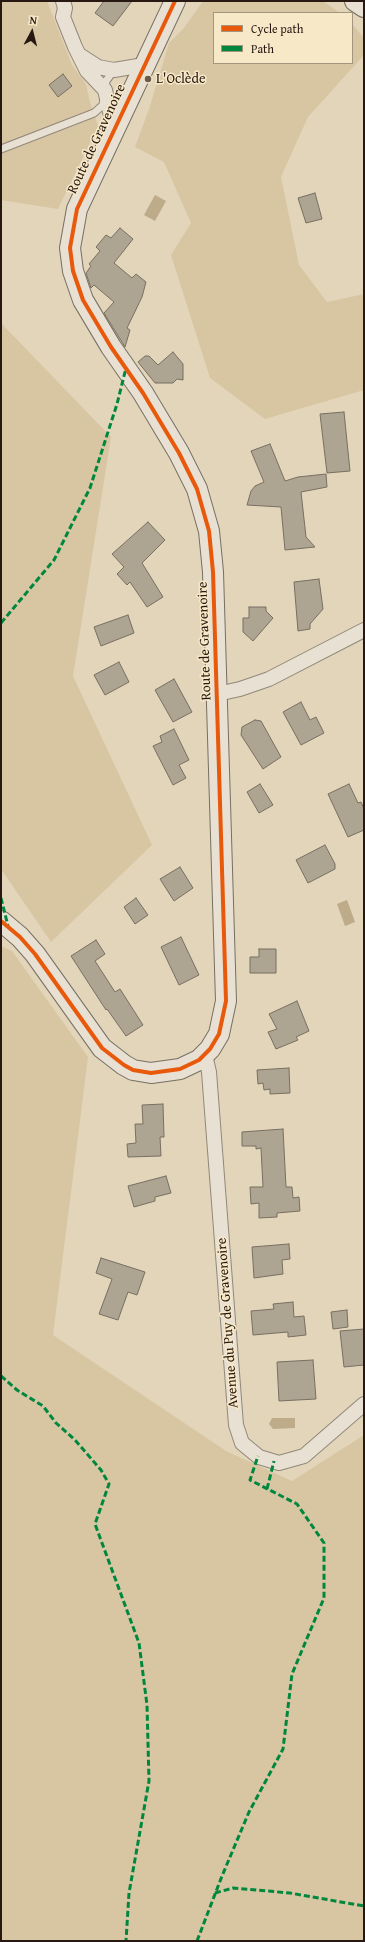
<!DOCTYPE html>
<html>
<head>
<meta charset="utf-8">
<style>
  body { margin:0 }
  #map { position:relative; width:365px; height:1942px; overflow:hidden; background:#e2d5ba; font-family:"Gentium Book Plus",serif }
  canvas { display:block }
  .frame { position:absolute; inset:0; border:2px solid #271912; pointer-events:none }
  .legend { position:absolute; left:213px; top:12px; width:140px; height:52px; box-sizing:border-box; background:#f7e8c8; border:1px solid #a4957f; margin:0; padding:5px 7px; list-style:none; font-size:12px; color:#271912 }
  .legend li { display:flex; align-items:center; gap:8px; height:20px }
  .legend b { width:20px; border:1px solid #a4957f }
  .north { position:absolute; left:12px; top:12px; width:40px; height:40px; -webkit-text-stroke:3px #f7e8c8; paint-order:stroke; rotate:7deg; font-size:11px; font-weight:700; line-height:16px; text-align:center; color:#271912 }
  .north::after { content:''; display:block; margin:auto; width:14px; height:18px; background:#271912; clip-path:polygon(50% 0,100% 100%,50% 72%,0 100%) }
</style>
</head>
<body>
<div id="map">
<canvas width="365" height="1942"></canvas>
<div class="frame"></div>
<ul class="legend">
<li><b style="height:5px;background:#e8590c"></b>Cycle path</li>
<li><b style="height:5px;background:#00873e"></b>Path</li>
</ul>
<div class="north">N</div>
</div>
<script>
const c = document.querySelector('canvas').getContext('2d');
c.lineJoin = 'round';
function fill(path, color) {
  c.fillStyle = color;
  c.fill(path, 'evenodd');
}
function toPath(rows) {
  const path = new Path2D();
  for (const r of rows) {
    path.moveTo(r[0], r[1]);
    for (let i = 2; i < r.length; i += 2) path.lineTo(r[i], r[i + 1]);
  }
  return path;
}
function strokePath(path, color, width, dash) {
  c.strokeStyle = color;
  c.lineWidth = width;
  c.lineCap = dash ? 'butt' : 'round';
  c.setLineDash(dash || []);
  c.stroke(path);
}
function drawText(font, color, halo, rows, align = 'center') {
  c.font = font + ' "Gentium Book Plus",serif';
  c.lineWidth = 3;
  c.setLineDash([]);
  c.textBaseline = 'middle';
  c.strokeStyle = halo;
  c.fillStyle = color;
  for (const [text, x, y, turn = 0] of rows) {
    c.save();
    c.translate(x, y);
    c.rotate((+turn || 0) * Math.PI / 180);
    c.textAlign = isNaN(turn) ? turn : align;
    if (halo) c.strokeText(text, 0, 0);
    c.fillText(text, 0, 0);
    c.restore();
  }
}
fill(toPath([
  [1,1,47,1,72,65,86,84,90,102,98,126,58,209,1,200],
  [203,1,323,1,340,13,214,13,214,63,352,63,352,24,364,38,364,55,308,117,281,177,299,265,327,302,364,294,364,390,265,419,210,378,171,255,191,223,164,162,135,147,149,109,169,43,184,28],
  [1,323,111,437,73,676,152,845,51,942,1,869],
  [1,946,12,951,88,1057,53,1335,226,1451,292,1481,364,1435,364,1941,1,1941]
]), '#d8c6a3');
fill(toPath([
  [155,195,166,201,155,221,144,215],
  [347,900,355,922,345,926,337,904],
  [272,1418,295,1418,295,1428,273,1429,269,1424]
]), '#bdab8a');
const building = toPath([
  [104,1,132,1,113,26,95,13,104,1],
  [63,74,72,86,58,97,49,85,63,74],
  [315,193,322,219,306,223,298,198,315,193],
  [120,228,133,239,114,263,132,278,136,274,146,282,142,297,127,328,130,330,125,347,104,313,114,302,94,285,91,288,86,273,91,266,89,264,100,251,96,247,106,235,111,238,120,228],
  [173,352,183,364,183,380,177,379,173,383,155,383,138,362,145,356,149,356,158,365,173,352],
  [344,412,350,471,327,473,320,414,344,412],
  [270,444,285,481,298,477,326,474,327,487,301,492,306,537,315,547,285,550,281,507,247,505,251,491,255,486,264,482,251,451,270,444],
  [148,522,165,540,142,563,163,597,147,607,130,582,127,585,117,574,124,567,112,554,148,522],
  [319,579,323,609,310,624,310,629,298,631,294,582,319,579],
  [249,607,266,607,266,611,273,618,253,641,243,632,243,618,249,618,249,607],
  [128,615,134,633,101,646,94,627,128,615],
  [119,662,129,682,105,695,94,675,119,662],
  [174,679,192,712,173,722,155,690,174,679],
  [301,702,310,720,316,717,324,733,301,745,283,712,301,702],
  [255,720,261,721,281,757,263,769,241,735,242,727,255,720],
  [174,729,189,760,179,765,186,778,173,785,153,746,162,742,160,736,174,729],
  [260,784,273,805,259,813,247,792,260,784],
  [349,784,358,803,361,802,364,809,364,830,348,837,328,794,349,784],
  [325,845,335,864,335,869,308,883,296,860,325,845],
  [180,867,193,888,174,901,160,879,180,867],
  [136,898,148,915,135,924,124,907,136,898],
  [181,937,199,975,179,985,161,947,181,937],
  [96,940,105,954,95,961,115,992,120,989,143,1025,126,1036,107,1009,106,1010,71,956,96,940],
  [259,949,276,949,276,973,250,973,250,957,259,957,259,949],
  [297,1001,309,1031,296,1037,298,1040,276,1049,268,1032,277,1029,269,1014,297,1001],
  [289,1068,290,1093,270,1094,270,1089,264,1090,263,1083,258,1084,257,1070,289,1068],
  [163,1104,164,1137,160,1137,161,1156,128,1157,127,1144,136,1143,135,1124,143,1124,142,1105,163,1104],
  [283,1129,286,1187,292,1187,293,1198,299,1197,300,1211,277,1213,277,1217,259,1218,259,1203,251,1204,250,1187,263,1187,261,1148,256,1149,256,1146,242,1146,242,1132,283,1129],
  [166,1176,171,1193,155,1197,155,1201,134,1207,128,1186,166,1176],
  [289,1244,290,1259,282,1260,283,1274,254,1278,252,1247,289,1244],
  [101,1258,145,1272,137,1295,128,1292,118,1320,99,1314,112,1279,96,1273,101,1258],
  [293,1302,294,1317,304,1316,306,1335,288,1337,288,1332,253,1335,251,1311,274,1309,273,1304,293,1302],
  [347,1310,348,1327,333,1329,331,1312,347,1310],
  [364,1329,364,1365,344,1367,340,1331,364,1329],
  [313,1360,316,1399,279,1401,277,1362,313,1360]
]);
fill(building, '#ada492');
strokePath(building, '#776f61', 1);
const lane = toPath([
  [1,149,94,113,103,105,106,81,114,70]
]);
const street = toPath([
  [63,1,65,8,63,17,75,47,87,71,105,90,110,112,117,123],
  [81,56,98,67,114,70,144,65],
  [217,694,240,689,269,679,364,630],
  [205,1055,209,1072,236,1425,242,1443,259,1457,279,1463,304,1456,364,1404]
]);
const secondary = toPath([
  [355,1,364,7],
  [1,921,20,937,35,954,102,1048,124,1065,133,1070,151,1073,180,1069,199,1060,210,1049,219,1034,226,1001,213,572,209,531,197,489,179,453,143,393,111,347,83,300,73,271,70,248,77,209,175,1]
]);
strokePath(lane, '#918879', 9);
strokePath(street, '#918879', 16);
strokePath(secondary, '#776f61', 22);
strokePath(lane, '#e7e0d3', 7);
strokePath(street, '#e7e0d3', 14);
strokePath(secondary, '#e7e0d3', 20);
strokePath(toPath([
  [1,623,54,560,90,488,117,404,126,368],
  [1,898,8,926],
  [1,1376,17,1390,43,1406,56,1423,75,1440,101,1470,109,1484,95,1524,139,1643,147,1705,149,1781,129,1893,126,1941],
  [267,1489,274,1461],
  [215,1893,233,1888,290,1893,364,1906],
  [197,1941,222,1876,249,1812,283,1749,292,1674,324,1598,324,1543,297,1504,250,1480,258,1456]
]), '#00873e', 3, [6, 3]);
strokePath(toPath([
  [1,921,20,937,35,954,102,1048,124,1065,133,1070,151,1073,180,1069,199,1060,210,1049,219,1034,226,1001,213,572,209,531,197,489,179,453,143,393,111,347,83,300,73,271,70,248,77,209,175,1]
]), '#e8590c', 4);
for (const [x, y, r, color] of [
  [148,79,4,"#685b4d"]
]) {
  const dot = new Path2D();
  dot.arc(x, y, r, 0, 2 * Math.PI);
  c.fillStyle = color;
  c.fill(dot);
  strokePath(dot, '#f7e8c8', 1.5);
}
drawText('14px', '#271912', '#f7e8c8', [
  ["L'Oclède",156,79]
], 'left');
drawText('14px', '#271912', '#f7e8c8', [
  ["Route de Gravenoire",97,139,-65],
  ["Route de Gravenoire",205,641,-92],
  ["Avenue du Puy de Gravenoire",228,1323,-94]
]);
</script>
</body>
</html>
